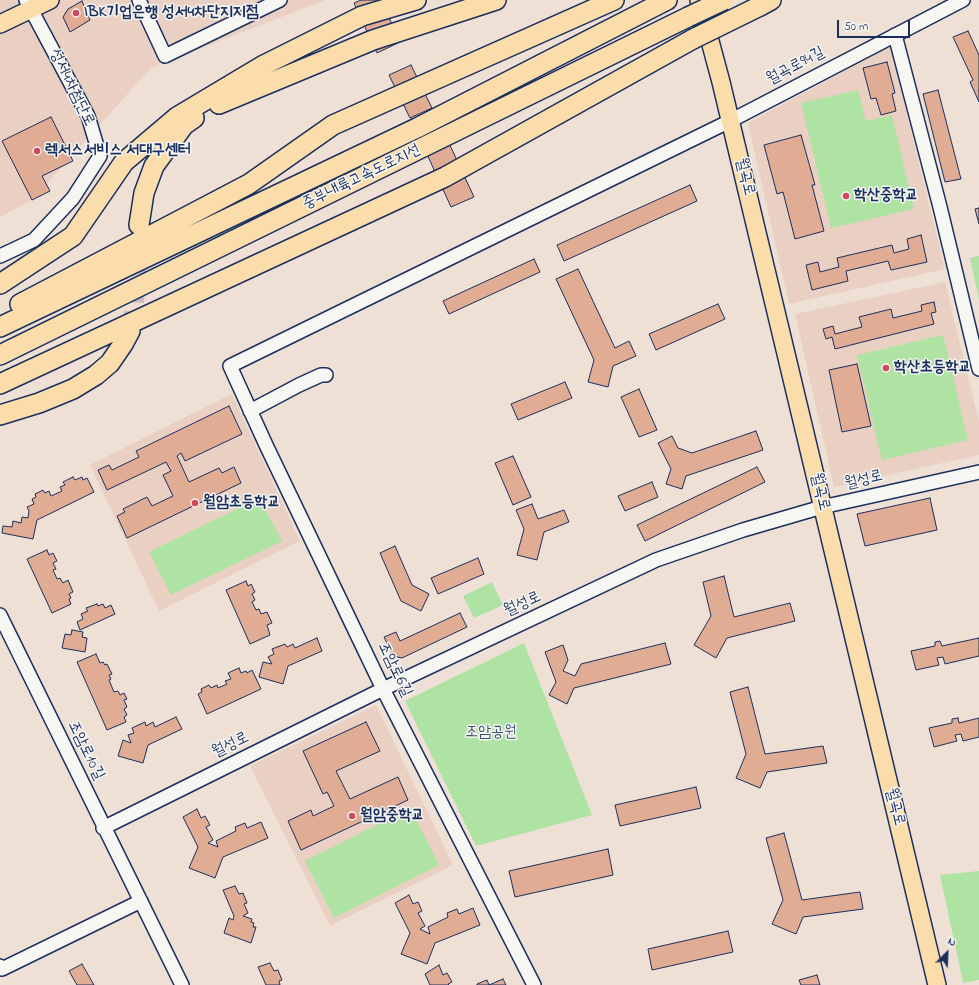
<!DOCTYPE html>
<html>
<head>
<meta charset="utf-8">
<style>
  body { margin:0 }
  #map { position:relative; width:979px; height:985px; overflow:hidden; background:#efe0d6; font-family:"Indie Flower",sans-serif }
  canvas { display:block }
  .north { position:absolute; left:927px; top:933px; width:40px; height:40px; -webkit-text-stroke:3px #f6f6f2; paint-order:stroke; rotate:24deg; font-size:11px; font-weight:700; line-height:16px; text-align:center; color:#1b2f5e }
  .north::after { content:''; display:block; margin:auto; width:14px; height:18px; background:#1b2f5e; clip-path:polygon(50% 0,100% 100%,50% 72%,0 100%) }
  .scale { position:absolute; left:837px; top:20px; width:73px; height:18px; box-sizing:border-box; border:2px solid #1b2f5e; border-top:0; padding-left:5px; font-size:12px; line-height:14px; white-space:nowrap; color:#1b2f5e; -webkit-text-stroke:3px #f6f6f2; paint-order:stroke }
</style>
</head>
<body>
<div id="map">
<canvas width="979" height="985"></canvas>
<div class="north">N</div>
<div class="scale">50 m</div>
</div>
<script>
const c = document.querySelector('canvas').getContext('2d');
c.lineJoin = 'round';
function fill(path, color) {
  c.fillStyle = color;
  c.fill(path, 'evenodd');
}
function toPath(rows) {
  const path = new Path2D();
  for (const r of rows) {
    path.moveTo(r[0], r[1]);
    for (let i = 2; i < r.length; i += 2) path.lineTo(r[i], r[i + 1]);
  }
  return path;
}
function strokePath(path, color, width, dash) {
  c.strokeStyle = color;
  c.lineWidth = width;
  c.lineCap = dash ? 'butt' : 'round';
  c.setLineDash(dash || []);
  c.stroke(path);
}
function drawText(font, color, halo, rows, align = 'center') {
  c.font = font + ' "Indie Flower","Poor Story",sans-serif';
  c.lineWidth = 3;
  c.setLineDash([]);
  c.textBaseline = 'middle';
  c.strokeStyle = halo;
  c.fillStyle = color;
  for (const [text, x, y, turn = 0] of rows) {
    c.save();
    c.translate(x, y);
    c.rotate((+turn || 0) * Math.PI / 180);
    c.textAlign = isNaN(turn) ? turn : align;
    if (halo) c.strokeText(text, 0, 0);
    c.fillText(text, 0, 0);
    c.restore();
  }
}
fill(toPath([
  [0,0,325,0,151,68,32,200,0,217],
  [890,46,945,269,789,304,748,123],
  [945,282,979,422,979,455,834,487,795,314],
  [232,394,300,541,159,611,90,465],
  [376,705,453,865,330,926,250,766]
]), '#ead0c2');
fill(toPath([
  [858,90,866,121,892,115,914,209,831,228,801,103],
  [979,256,979,300,970,258],
  [943,335,968,440,882,460,857,355],
  [259,498,282,541,171,595,149,552],
  [492,582,503,605,474,618,463,596],
  [524,643,592,815,476,846,405,701],
  [410,808,439,865,334,918,305,861],
  [979,871,979,980,963,983,940,875]
]), '#afe3a4');
const building = toPath([
  [361,0,381,0,400,42,377,53,354,3,361,0],
  [82,1,90,20,70,32,63,17,68,9,82,1],
  [968,31,979,55,979,102,970,82,973,80,953,37,968,31],
  [887,62,895,93,892,94,896,111,881,115,876,98,871,99,863,68,887,62],
  [411,65,432,108,410,118,389,75,411,65],
  [938,90,961,179,945,182,923,94,938,90],
  [51,117,73,161,42,176,50,191,32,200,2,141,51,117],
  [801,135,815,185,812,185,824,231,795,239,783,192,777,194,764,145,801,135],
  [448,141,474,197,451,207,426,152,448,141],
  [690,185,697,201,564,261,557,245,690,185],
  [979,208,979,224,975,209,979,208],
  [921,235,927,262,891,270,888,261,846,271,848,281,812,290,806,265,818,262,820,272,839,267,837,258,892,245,894,253,909,249,907,239,921,235],
  [534,259,540,272,449,314,443,301,534,259],
  [578,269,615,348,629,341,636,356,613,366,608,387,588,382,594,360,556,279,578,269],
  [934,302,936,312,931,313,934,324,835,349,832,337,826,339,823,329,833,326,835,334,862,327,859,317,891,309,893,318,922,311,921,305,934,302],
  [718,304,725,319,656,350,649,334,718,304],
  [857,364,871,426,842,432,829,370,857,364],
  [565,382,572,398,518,420,511,404,565,382],
  [639,389,657,430,639,437,621,397,639,389],
  [229,406,242,434,185,461,181,453,177,456,189,482,219,468,222,473,234,467,241,483,127,538,117,516,125,512,123,509,147,497,152,506,173,496,163,475,171,471,166,462,107,490,98,470,109,465,112,470,139,457,136,451,229,406],
  [756,431,763,450,686,476,682,489,666,484,671,469,658,443,672,436,678,448,692,453,756,431],
  [513,456,531,497,513,505,495,463,513,456],
  [757,467,765,482,645,541,637,525,757,467],
  [73,477,75,480,82,477,83,480,87,478,94,492,37,520,33,539,2,533,3,526,12,527,13,521,21,523,22,517,28,518,29,511,27,507,34,504,32,499,36,497,35,494,43,490,45,493,49,491,51,496,62,491,60,487,65,485,63,482,73,477],
  [652,482,658,497,625,511,618,496,652,482],
  [930,498,937,530,865,546,857,514,930,498],
  [532,504,538,519,564,510,569,522,544,532,537,560,517,555,524,529,516,510,532,504],
  [395,546,412,585,429,594,421,611,401,601,380,553,395,546],
  [47,550,49,555,53,553,57,561,53,563,56,569,53,570,57,579,60,578,63,583,68,580,73,592,69,594,71,598,69,599,71,604,52,613,27,559,47,550],
  [478,558,484,574,438,594,431,578,478,558],
  [724,576,734,617,790,603,795,621,727,638,716,658,694,645,711,616,703,582,724,576],
  [246,581,248,586,251,584,255,592,252,594,255,600,252,602,256,610,259,609,261,614,267,612,272,623,267,625,270,635,250,644,226,590,246,581],
  [97,604,98,606,103,604,105,608,111,605,115,614,80,630,77,622,83,619,81,614,88,611,86,608,97,604],
  [460,613,467,627,402,658,393,656,384,637,396,632,400,641,460,613],
  [72,630,83,632,82,637,87,638,85,652,62,648,65,634,71,635,72,630],
  [317,638,322,651,288,666,283,684,259,677,263,662,272,664,268,657,274,654,272,649,285,644,287,647,293,644,295,648,317,638],
  [979,638,979,656,945,664,943,657,937,658,939,665,916,670,911,651,935,646,935,642,940,641,942,646,979,638],
  [665,643,671,664,574,688,567,704,549,695,556,682,545,652,563,645,568,660,563,671,575,676,581,664,665,643],
  [96,654,100,663,103,662,105,665,107,664,112,674,109,675,111,679,109,680,114,692,118,691,120,695,124,693,127,699,124,700,127,707,124,709,127,715,124,717,126,722,107,730,77,662,96,654],
  [239,668,241,673,246,671,247,673,252,670,261,689,207,714,198,694,202,692,201,689,209,685,211,688,217,685,218,688,227,684,225,681,231,679,228,673,239,668],
  [748,687,765,754,823,746,827,763,767,772,760,788,736,778,746,754,730,692,748,687],
  [176,717,182,729,148,745,143,763,118,756,123,740,131,743,128,735,134,733,132,728,145,722,146,726,153,722,155,727,176,717],
  [958,718,959,723,979,718,979,737,963,741,961,734,955,735,957,741,934,747,929,728,952,723,952,719,958,718],
  [366,722,380,751,336,771,350,799,398,777,408,800,301,850,288,821,311,810,313,816,334,806,327,792,323,794,303,751,366,722],
  [696,787,701,808,620,826,615,805,696,787],
  [197,809,201,818,205,816,210,825,206,827,213,840,208,843,218,847,216,841,236,831,235,827,245,823,247,828,261,822,268,838,223,857,215,878,189,868,198,847,183,817,197,809],
  [784,833,802,900,860,892,863,909,803,917,796,934,772,924,783,900,766,838,784,833],
  [608,849,613,875,515,897,509,871,608,849],
  [235,886,239,894,243,893,247,903,244,904,248,913,243,916,252,919,251,922,254,923,253,927,256,927,251,943,224,933,229,918,233,920,234,916,223,890,235,886],
  [409,895,413,904,418,902,422,911,418,913,425,926,420,929,430,934,428,927,448,917,447,913,457,909,459,914,473,908,480,925,435,943,427,964,401,954,410,933,395,903,409,895],
  [728,931,733,952,652,970,648,949,728,931],
  [270,963,274,971,278,970,282,980,279,981,280,985,266,985,258,967,270,963],
  [82,964,94,985,77,985,69,971,82,964],
  [439,965,443,975,447,973,452,982,448,984,449,985,430,985,425,974,439,965],
  [817,975,820,985,801,985,799,980,817,975],
  [503,979,506,985,477,985,477,984,487,980,489,985,503,979]
]);
fill(building, '#e0ac93');
strokePath(building, '#1b2f5e', 1);
strokePath(toPath([
  [130,331,134,311,138,248]
]), '#c5bdbe', 19, [19, 10]);
const minor = toPath([
  [139,0,165,56,280,0],
  [895,35,940,207,979,369],
  [0,256,34,240,73,198,100,156,88,116,26,0],
  [250,411,299,385,321,375,326,375],
  [0,615,182,985],
  [103,828,383,689,656,560,743,530,822,507,979,472],
  [0,966,2,969,141,901],
  [534,985,383,689,266,445,230,366,730,121,963,0]
]);
const major = toPath([
  [699,0,721,82,937,985],
  [0,24,50,0]
]);
const highway = toPath([
  [760,6,771,0],
  [219,104,373,40,496,0],
  [139,225,144,193,154,166,184,125,194,118],
  [0,284,73,236,124,162,177,117,264,65,362,16,416,0],
  [20,304,249,184,333,125,614,0],
  [0,327,417,128,667,0],
  [0,355,688,17],
  [0,384,445,177,693,39],
  [0,415,39,403,73,389,96,375,110,363,123,344,130,331]
]);
strokePath(minor, '#1b2f5e', 16);
strokePath(major, '#1b2f5e', 20);
strokePath(highway, '#1b2f5e', 22);
strokePath(minor, '#f6f6f2', 13);
strokePath(major, '#faddab', 17);
strokePath(highway, '#faddab', 19);
const highwayBridge = toPath([
  [688,17,724,0],
  [693,39,760,6]
]);
strokePath(highwayBridge, '#1b2f5e', 22, []);
strokePath(highwayBridge, '#faddab', 19);
for (const [x, y, r, color] of [
  [76,13,4,"#d1495b"],
  [37,151,4,"#d1495b"],
  [846,196,4,"#d1495b"],
  [886,368,4,"#d1495b"],
  [195,503,4,"#d1495b"],
  [352,816,4,"#d1495b"]
]) {
  const dot = new Path2D();
  dot.arc(x, y, r, 0, 2 * Math.PI);
  c.fillStyle = color;
  c.fill(dot);
  strokePath(dot, '#f6f6f2', 1.5);
}
drawText('bold 16px', '#1b2f5e', '#f6f6f2', [
  ["IBK기업은행 성서4차단지지점",84,13],
  ["렉서스서비스 서대구센터",45,151],
  ["학산중학교",854,196],
  ["학산초등학교",894,368],
  ["월암초등학교",203,503],
  ["월암중학교",360,816]
], 'left');
drawText('16px', '#1b2f5e', '#f6f6f2', [
  ["월곡로94길",796,67,-28],
  ["성서4차첨단로",71,88,64],
  ["월곡로",744,177,77],
  ["중부내륙고속도로지선",362,178,-26],
  ["월성로",864,481,-13],
  ["월곡로",819,492,77],
  ["월성로",523,605,-25],
  ["조암로6길",394,670,64],
  ["월성로",231,746,-26],
  ["조암로10길",85,751,64],
  ["월곡로",894,807,76]
]);
drawText('16px', '#39536c', '#f6f6f2', [
  ["조암공원",491,733]
]);
</script>
</body>
</html>
